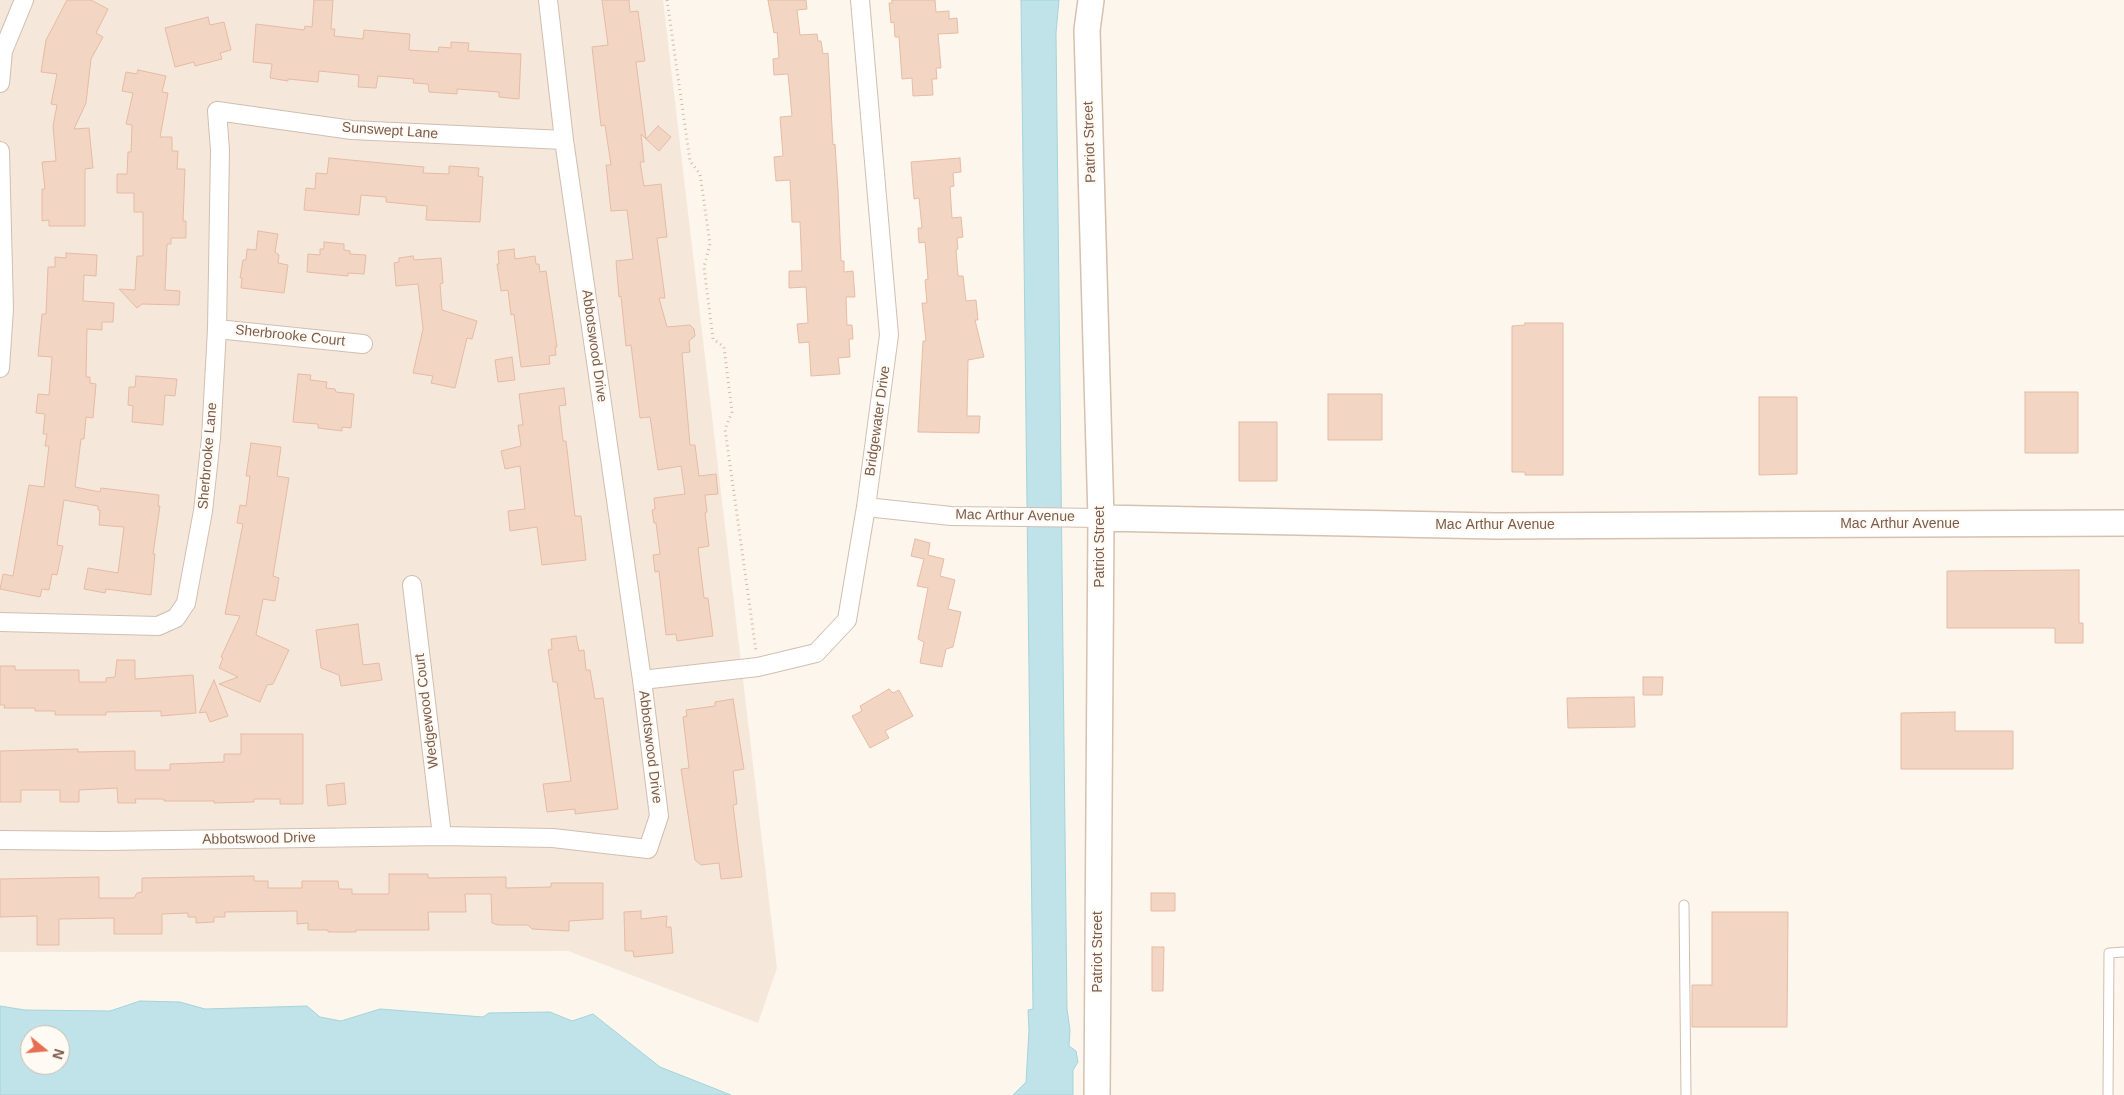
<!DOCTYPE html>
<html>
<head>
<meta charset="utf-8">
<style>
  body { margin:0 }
  #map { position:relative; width:2124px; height:1095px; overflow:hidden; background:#fdf6ec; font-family:Helvetica,sans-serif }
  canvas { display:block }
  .north { position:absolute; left:20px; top:1025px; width:50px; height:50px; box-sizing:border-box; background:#fffaf3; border:1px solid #cabbb1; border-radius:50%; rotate:107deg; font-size:14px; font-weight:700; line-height:20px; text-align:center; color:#7a5c4d }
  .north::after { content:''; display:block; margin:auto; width:18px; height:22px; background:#e76f51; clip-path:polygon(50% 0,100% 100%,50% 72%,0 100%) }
</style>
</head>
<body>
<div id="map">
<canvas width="2124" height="1095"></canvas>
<div class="north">N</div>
</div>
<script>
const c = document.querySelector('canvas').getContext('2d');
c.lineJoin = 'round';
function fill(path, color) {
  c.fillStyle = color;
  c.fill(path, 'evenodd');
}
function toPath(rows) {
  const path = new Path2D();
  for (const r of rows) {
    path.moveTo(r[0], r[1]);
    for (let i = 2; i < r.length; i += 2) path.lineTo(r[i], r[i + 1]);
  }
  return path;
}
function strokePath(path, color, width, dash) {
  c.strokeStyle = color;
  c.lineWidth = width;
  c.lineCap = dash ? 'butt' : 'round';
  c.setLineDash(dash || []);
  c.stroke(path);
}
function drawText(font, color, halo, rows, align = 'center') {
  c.font = font + ' Helvetica,sans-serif';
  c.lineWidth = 4.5;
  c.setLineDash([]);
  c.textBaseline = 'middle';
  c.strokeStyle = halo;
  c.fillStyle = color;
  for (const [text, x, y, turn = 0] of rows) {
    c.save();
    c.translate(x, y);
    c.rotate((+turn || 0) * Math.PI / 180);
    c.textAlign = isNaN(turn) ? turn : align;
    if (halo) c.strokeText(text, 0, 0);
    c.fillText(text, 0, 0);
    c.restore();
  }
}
fill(toPath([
  [0,0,663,0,777,968,758,1023,568,951,0,952]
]), '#f5e8da');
const water = toPath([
  [1021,0,1059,0,1056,33,1067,1009,1070,1030,1069,1046,1076,1051,1078,1062,1073,1070,1073,1095,1013,1095,1026,1082,1029,1030,1028,1010,1033,1009,1021,0],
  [140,1001,180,1002,205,1009,307,1006,320,1017,341,1021,380,1009,483,1017,489,1013,550,1012,572,1021,593,1014,660,1067,731,1095,0,1095,0,1006,25,1010,110,1011,140,1001],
  [30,1035,60,1035,60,1065,30,1065,30,1035]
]);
fill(water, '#bfe3e8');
strokePath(water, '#a5d3da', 1);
const building = toPath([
  [67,0,91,0,108,9,96,33,103,37,91,59,86,103,74,129,89,128,93,168,85,169,85,226,49,226,49,220,42,221,42,189,45,189,42,162,56,161,53,126,57,105,51,104,57,74,41,72,46,40,67,0],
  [314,0,333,0,331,29,335,29,334,36,363,39,364,30,410,34,409,50,438,52,439,47,451,48,451,42,469,43,468,51,521,54,519,99,499,97,499,92,457,89,457,94,429,92,428,84,413,83,414,79,378,76,376,88,358,87,359,75,319,71,318,82,288,79,288,81,270,78,272,64,253,62,256,24,304,30,305,26,312,27,314,0],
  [602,0,629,0,630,12,638,11,645,61,636,62,646,139,641,134,644,162,640,162,644,186,661,184,667,237,657,238,665,298,659,298,667,327,690,325,694,329,695,336,689,341,690,352,682,353,690,445,695,445,699,476,716,474,718,494,705,495,707,512,705,513,709,546,698,548,704,598,708,598,713,636,677,641,676,634,666,635,659,571,655,572,653,555,660,554,656,523,654,523,652,510,655,509,654,498,685,494,681,466,658,470,650,417,640,418,631,345,626,346,621,296,619,297,616,261,633,259,627,210,611,211,606,165,611,165,605,125,601,126,592,47,608,45,602,0],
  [768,0,806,0,807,9,797,10,800,35,817,34,818,41,821,41,823,54,828,53,833,145,835,144,838,190,841,261,844,261,844,272,853,271,855,297,846,297,847,325,852,325,853,339,849,339,850,357,838,358,840,374,811,376,809,342,799,343,797,324,808,323,806,287,789,288,789,271,802,271,800,222,792,222,790,180,776,181,774,157,783,156,780,117,792,116,788,74,774,75,773,59,779,58,777,32,774,33,768,0],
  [892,0,935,0,936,12,949,11,949,19,957,18,958,33,938,34,941,68,936,68,937,79,932,79,933,95,913,96,912,78,902,79,899,37,895,37,894,22,891,23,889,3,892,3,892,0],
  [208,17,210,25,224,22,231,50,220,53,222,59,195,66,194,62,175,67,165,28,208,17],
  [138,70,166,76,162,92,168,93,160,137,172,137,172,151,178,151,177,169,185,169,183,221,186,221,186,238,171,238,171,244,167,244,165,290,180,291,179,305,142,304,137,308,119,289,135,290,137,256,143,256,143,212,134,212,134,193,117,193,117,174,127,174,128,152,131,152,132,125,126,124,133,93,122,91,126,72,137,74,138,70],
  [658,126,671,137,659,151,646,139,658,126],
  [329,158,424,167,423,173,449,174,449,166,479,168,478,176,483,177,480,222,426,220,427,206,386,202,386,197,361,195,359,215,304,210,306,188,315,189,316,173,327,174,329,158],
  [960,158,961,172,953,173,954,186,950,187,952,218,961,217,963,237,957,238,958,249,956,250,958,276,963,276,966,301,976,300,978,320,975,320,984,357,968,360,967,416,980,416,979,433,918,432,923,341,926,341,922,303,927,303,925,280,928,279,925,242,919,243,918,228,922,228,919,198,914,199,911,162,960,158],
  [258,231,278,234,275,252,279,255,278,263,288,265,284,293,241,288,242,278,240,278,243,260,246,260,247,249,256,250,258,231],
  [324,242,344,244,344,250,350,251,350,254,366,255,364,274,348,273,348,276,307,272,308,254,320,255,320,249,324,249,324,242],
  [514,249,515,259,535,256,536,264,539,264,540,272,546,271,557,347,555,347,556,355,549,356,550,364,521,367,514,314,511,315,508,290,501,291,497,264,499,264,498,251,514,249],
  [66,253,97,255,96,276,84,275,83,301,114,303,113,322,102,322,102,330,87,329,86,377,90,377,90,383,96,384,93,418,86,417,84,439,81,439,75,487,100,492,101,488,159,495,158,506,160,506,153,554,155,554,151,595,106,589,105,593,84,589,88,568,118,573,124,527,99,525,100,510,98,510,98,506,64,500,57,545,63,546,57,575,52,574,49,590,42,589,40,597,0,589,3,574,13,576,29,485,44,487,49,446,45,446,47,434,43,434,45,414,36,413,38,394,49,395,52,357,38,356,42,314,46,314,48,267,55,267,55,257,66,258,66,253],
  [413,256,414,260,441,258,443,283,440,284,442,310,477,321,472,339,467,338,455,388,431,383,433,376,413,373,423,329,418,284,396,286,394,263,399,262,399,258,413,256],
  [1525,323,1563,323,1563,475,1525,475,1525,472,1512,472,1512,326,1525,325,1525,323],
  [512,357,515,380,498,382,495,360,512,357],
  [298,374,311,375,310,380,327,382,326,388,335,389,336,392,354,394,351,428,342,427,342,431,318,428,318,424,293,422,298,374],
  [136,376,177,379,175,396,165,395,163,425,132,422,133,406,128,405,129,387,135,387,136,376],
  [564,388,566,405,559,406,563,441,566,441,575,516,581,516,586,560,542,565,537,527,510,531,508,511,525,509,520,466,505,469,501,451,521,446,518,425,523,425,519,394,564,388],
  [2025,392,2078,392,2078,453,2025,453,2025,392],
  [1328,394,1382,394,1382,440,1328,440,1328,394],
  [1759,397,1797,397,1797,474,1759,475,1759,397],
  [1239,422,1277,422,1277,481,1239,481,1239,422],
  [251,443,281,447,277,476,289,478,273,576,279,578,275,601,263,599,256,635,289,650,273,684,267,685,260,702,219,684,238,677,219,668,223,658,221,657,240,616,225,614,243,524,237,523,240,505,246,506,250,476,246,476,251,443],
  [915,539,930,543,928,555,944,559,940,576,955,580,948,609,961,612,953,647,946,649,942,667,920,663,924,642,918,639,928,588,917,586,924,559,911,556,915,539],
  [2079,570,2079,623,2083,623,2083,643,2055,643,2055,628,1947,628,1947,571,2079,570],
  [358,624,363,665,379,663,382,680,341,686,339,675,321,668,316,630,358,624],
  [576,636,579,651,584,650,586,670,590,670,595,699,603,698,618,809,575,814,575,809,547,812,543,784,571,781,557,682,553,682,548,650,552,649,551,639,576,636],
  [117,660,135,660,135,679,193,675,196,713,161,716,161,711,106,712,106,715,55,715,55,711,35,711,35,708,4,708,5,705,0,705,0,666,15,666,15,670,79,670,79,682,106,682,106,678,115,677,117,660],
  [1643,677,1663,677,1662,695,1643,695,1643,677],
  [214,680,228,716,210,722,206,712,199,713,214,680],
  [889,689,893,693,899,690,913,716,885,731,889,738,870,748,852,716,862,711,860,706,889,689],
  [1634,697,1635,727,1568,728,1567,698,1634,697],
  [733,699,744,769,733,771,737,804,733,805,742,877,721,879,719,863,701,865,695,860,681,769,689,768,683,717,687,716,686,710,715,706,715,702,733,699],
  [1955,712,1955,731,2013,731,2013,769,1901,769,1901,713,1955,712],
  [241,734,303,734,303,804,280,804,280,799,254,799,254,802,214,803,214,801,164,801,164,799,135,799,136,803,118,803,117,788,79,790,79,802,60,802,60,790,21,790,21,802,0,802,0,751,78,749,78,752,135,751,135,770,170,770,170,764,224,762,224,754,241,754,241,734],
  [344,783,346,804,328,806,326,785,344,783],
  [389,874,428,874,428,878,506,877,506,888,551,887,551,883,603,883,603,919,569,921,569,931,532,929,528,925,498,925,492,923,491,894,465,894,466,912,428,912,429,930,356,930,356,932,328,932,328,930,308,930,308,923,297,924,297,911,225,912,225,917,214,917,214,922,196,923,196,917,188,917,188,913,162,914,162,934,114,934,114,918,59,919,59,945,37,945,37,916,0,917,0,879,99,877,99,898,134,898,137,893,142,892,142,878,254,876,254,881,268,881,268,888,302,888,302,881,338,881,339,889,352,889,352,894,389,894,389,874],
  [1151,893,1175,893,1175,911,1151,911,1151,893],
  [641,911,641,919,667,916,666,927,671,927,673,953,634,957,633,951,625,951,624,912,641,911],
  [1712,912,1788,912,1787,1027,1692,1027,1692,985,1712,985,1712,912],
  [1152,947,1164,947,1163,991,1152,991,1152,947]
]);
fill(building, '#f3d5c3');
strokePath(building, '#e6bba3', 1);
const lane = toPath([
  [1684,905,1686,1095],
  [2108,1095,2109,953,2124,952]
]);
const street = toPath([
  [0,83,3,51,24,0],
  [0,151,4,309,0,368],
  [217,329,363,344],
  [866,507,951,516,1101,518],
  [412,585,442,836],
  [0,622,158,626,176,618,186,603,203,511,211,438,217,329,220,150,217,111,352,130,564,140],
  [642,680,758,667,816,653,847,620,866,507,889,335,860,0],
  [0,840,105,841,442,836,553,838,648,849,659,816,642,680,564,140,548,0]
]);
const secondary = toPath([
  [1091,0,1087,30,1101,518,1097,1095],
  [1101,518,1495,526,2124,523]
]);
strokePath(lane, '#d1beb0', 11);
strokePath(street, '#d1beb0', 20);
strokePath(secondary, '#d6c0b0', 28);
strokePath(toPath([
  [667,0,690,161,700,174,710,244,704,267,713,339,724,347,732,412,725,429,756,651]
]), '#d9b8a5', 3, [1, 4]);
strokePath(lane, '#fff', 9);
strokePath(street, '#fff', 18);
strokePath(secondary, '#fff', 25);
drawText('14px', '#7a5c4d', '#fffaf3', [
  ["Sunswept Lane",390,131,4],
  ["Patriot Street",1090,142,-92],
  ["Sherbrooke Court",290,336,6],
  ["Abbotswood Drive",594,346,82],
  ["Bridgewater Drive",878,421,-82],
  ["Sherbrooke Lane",208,456,-85],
  ["Mac Arthur Avenue",1015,516,1],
  ["Mac Arthur Avenue",1900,524],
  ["Mac Arthur Avenue",1495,525],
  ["Patriot Street",1100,547,-90],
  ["Wedgewood Court",427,711,-97],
  ["Abbotswood Drive",650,747,83],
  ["Abbotswood Drive",259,839,-1],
  ["Patriot Street",1098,952,-90]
]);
</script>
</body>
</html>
